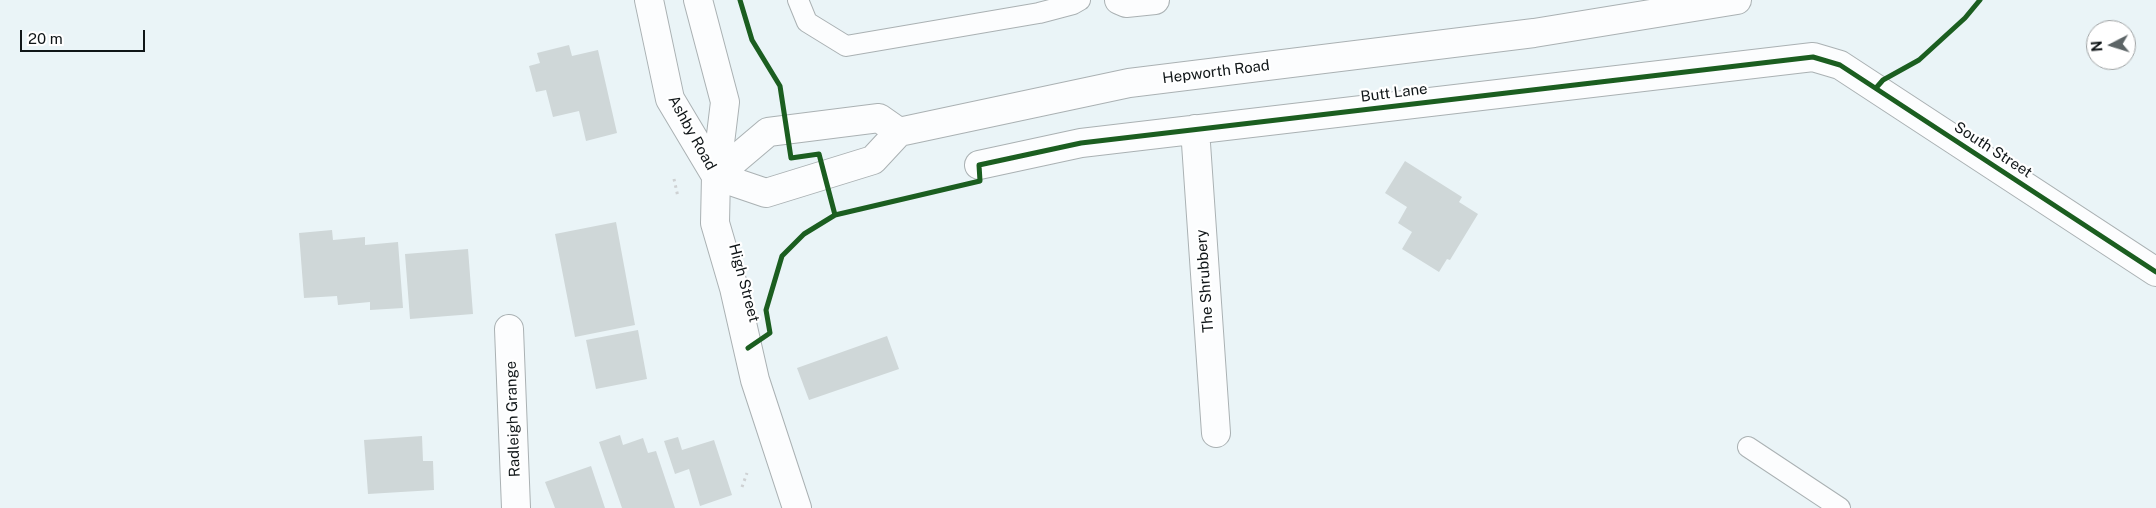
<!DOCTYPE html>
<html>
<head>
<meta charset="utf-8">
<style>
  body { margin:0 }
  #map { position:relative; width:2156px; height:508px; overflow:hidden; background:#eaf4f7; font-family:"Public Sans",sans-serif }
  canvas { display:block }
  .north { position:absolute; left:2086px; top:20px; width:50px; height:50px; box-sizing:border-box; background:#fff; border:1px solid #9fa2a3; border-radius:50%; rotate:265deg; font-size:14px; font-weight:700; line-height:20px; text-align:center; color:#101618 }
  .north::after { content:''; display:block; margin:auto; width:18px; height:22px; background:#5c6466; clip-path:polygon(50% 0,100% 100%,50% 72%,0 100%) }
  .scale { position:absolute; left:20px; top:30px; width:125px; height:22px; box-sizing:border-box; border:2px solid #101618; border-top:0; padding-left:6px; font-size:15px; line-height:18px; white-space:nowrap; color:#101618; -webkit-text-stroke:4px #fff; paint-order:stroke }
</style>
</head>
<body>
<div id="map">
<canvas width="2156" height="508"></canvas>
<div class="north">N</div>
<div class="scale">20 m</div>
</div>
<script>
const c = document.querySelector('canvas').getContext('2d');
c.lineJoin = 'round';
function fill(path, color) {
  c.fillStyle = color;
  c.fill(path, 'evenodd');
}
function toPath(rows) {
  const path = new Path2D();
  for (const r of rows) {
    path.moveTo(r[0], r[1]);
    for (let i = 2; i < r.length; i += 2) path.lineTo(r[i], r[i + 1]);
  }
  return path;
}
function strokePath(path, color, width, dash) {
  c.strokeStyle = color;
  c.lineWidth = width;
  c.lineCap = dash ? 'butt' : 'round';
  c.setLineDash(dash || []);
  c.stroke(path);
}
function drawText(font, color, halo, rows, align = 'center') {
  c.font = font + ' "Public Sans",sans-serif';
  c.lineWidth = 4.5;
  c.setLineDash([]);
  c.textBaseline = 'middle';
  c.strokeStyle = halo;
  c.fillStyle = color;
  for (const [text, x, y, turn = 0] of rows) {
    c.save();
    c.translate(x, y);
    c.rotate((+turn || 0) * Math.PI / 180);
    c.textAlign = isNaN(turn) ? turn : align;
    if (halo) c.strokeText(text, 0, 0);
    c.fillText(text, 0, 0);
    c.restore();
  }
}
fill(toPath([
  [569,45,572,56,598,50,617,133,586,141,579,111,553,117,546,90,536,92,529,66,540,63,537,53],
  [1405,161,1462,197,1459,202,1478,214,1450,260,1447,259,1439,272,1402,249,1412,232,1398,223,1407,207,1385,193],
  [616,222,635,325,575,337,555,234],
  [332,230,333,240,365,237,365,245,398,242,403,308,370,310,370,302,338,305,337,296,304,298,299,233],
  [468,249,473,314,410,319,405,254],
  [638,330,647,379,596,389,586,340],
  [887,336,899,369,809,400,797,368],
  [620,435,623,445,643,438,648,453,656,451,675,508,622,508,599,442],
  [422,436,423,461,433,461,434,490,368,494,364,440],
  [678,437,682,450,714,440,732,495,700,506,689,469,675,474,664,441],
  [591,466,605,508,555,508,545,482]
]), '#cfd7d8');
const service = toPath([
  [798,0,807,22,846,46,1039,13,1073,4,1080,0],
  [1748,447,1840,508]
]);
const minor = toPath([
  [1119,0,1126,3,1155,0],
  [1195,129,1216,433],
  [979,165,1081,143,1813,57,1840,65,2156,272],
  [509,329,516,508]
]);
const tertiary = toPath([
  [716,176,766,193,873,160,899,132,1129,83,1534,33,1737,0],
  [716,176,768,132,879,118,899,132]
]);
const trunk = toPath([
  [649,0,670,99,716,176],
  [698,0,725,102,716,176,715,223,734,288,755,380,797,508]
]);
strokePath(service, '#aab1b3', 22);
strokePath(minor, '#aab1b3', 30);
strokePath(tertiary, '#aab1b3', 30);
strokePath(trunk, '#aab1b3', 30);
strokePath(toPath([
  [674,179,678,197],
  [742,487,747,473]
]), '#ced1d3', 3, [2.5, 4]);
strokePath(service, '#fcfdfe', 20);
strokePath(minor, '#fcfdfe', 28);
strokePath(tertiary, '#fcfdfe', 28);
strokePath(trunk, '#fcfdfe', 28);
strokePath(toPath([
  [740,0,752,40,780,86,791,158,819,154,835,215,980,181,979,165,1081,143,1813,57,1840,65,2156,272],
  [1876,88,1883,80,1919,60,1965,18,1980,0],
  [748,348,770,333,766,310,782,256,804,234,835,215]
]), '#1b5e20', 5);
drawText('15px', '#101618', '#fff', [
  ["Hepworth Road",1216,72,-7],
  ["Butt Lane",1394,93,-7],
  ["Ashby Road",692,133,61],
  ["South Street",1993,150,33],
  ["The Shrubbery",1205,281,-94],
  ["High Street",744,283,75],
  ["Radleigh Grange",513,419,-92]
]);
</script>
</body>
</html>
